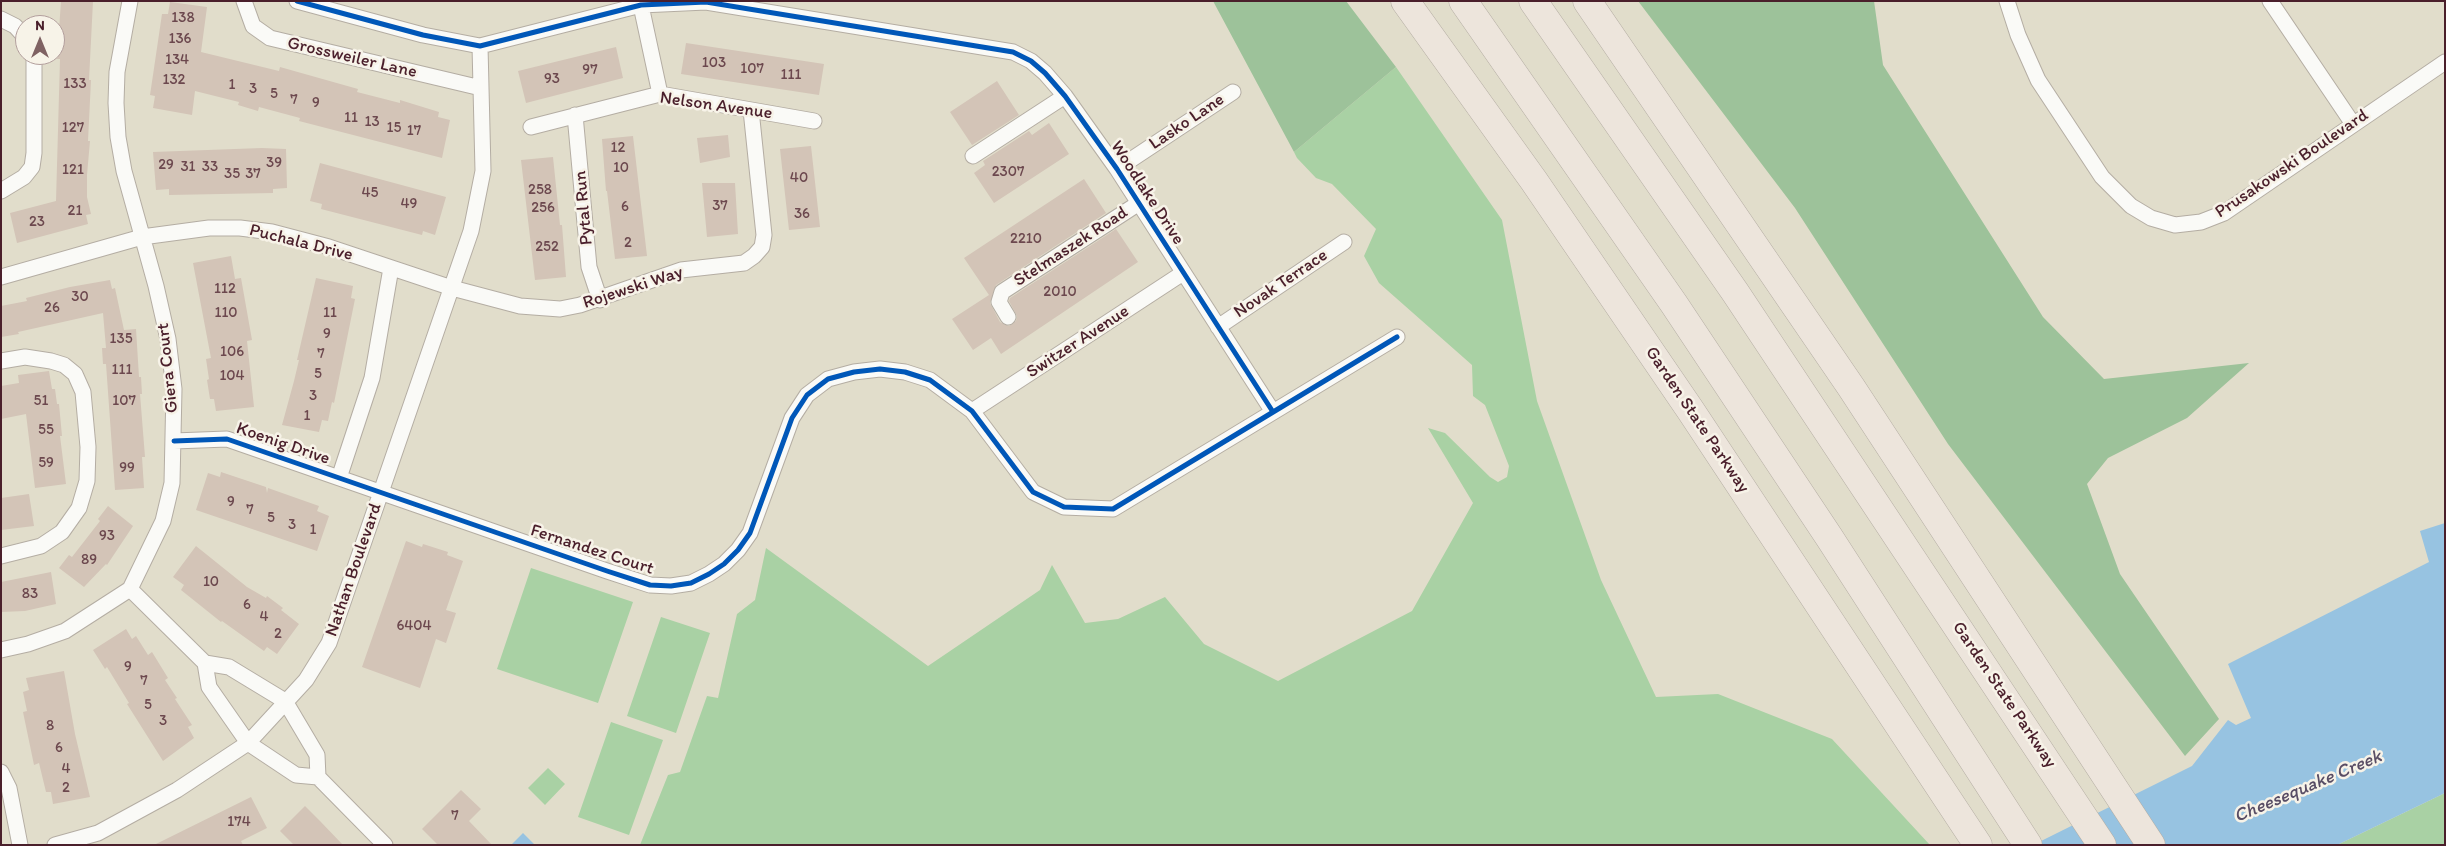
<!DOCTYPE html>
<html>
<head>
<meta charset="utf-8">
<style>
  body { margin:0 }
  #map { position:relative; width:2446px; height:846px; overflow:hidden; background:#e1ddcb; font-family:Itim,sans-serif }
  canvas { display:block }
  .frame { position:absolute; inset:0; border:2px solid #4a1f2b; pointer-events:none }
  .north { position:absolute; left:15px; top:15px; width:50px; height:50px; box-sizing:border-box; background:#f7f3e8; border:1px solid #b29e9c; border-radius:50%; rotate:0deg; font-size:14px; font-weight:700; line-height:20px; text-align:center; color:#4a1f2b }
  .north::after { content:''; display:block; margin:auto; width:18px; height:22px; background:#7f6263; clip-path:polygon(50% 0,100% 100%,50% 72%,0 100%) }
</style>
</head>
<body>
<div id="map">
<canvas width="2446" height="846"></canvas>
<div class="frame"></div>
<div class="north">N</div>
</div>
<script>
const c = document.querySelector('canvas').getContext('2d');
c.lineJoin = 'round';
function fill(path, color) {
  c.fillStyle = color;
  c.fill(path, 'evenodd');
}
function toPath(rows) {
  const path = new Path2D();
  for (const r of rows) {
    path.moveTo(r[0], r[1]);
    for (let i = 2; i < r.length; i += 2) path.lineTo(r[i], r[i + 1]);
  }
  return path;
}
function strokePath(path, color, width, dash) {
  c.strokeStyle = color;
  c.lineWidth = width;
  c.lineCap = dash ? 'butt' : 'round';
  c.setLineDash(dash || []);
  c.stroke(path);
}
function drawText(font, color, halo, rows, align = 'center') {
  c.font = font + ' Itim,sans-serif';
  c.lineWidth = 5;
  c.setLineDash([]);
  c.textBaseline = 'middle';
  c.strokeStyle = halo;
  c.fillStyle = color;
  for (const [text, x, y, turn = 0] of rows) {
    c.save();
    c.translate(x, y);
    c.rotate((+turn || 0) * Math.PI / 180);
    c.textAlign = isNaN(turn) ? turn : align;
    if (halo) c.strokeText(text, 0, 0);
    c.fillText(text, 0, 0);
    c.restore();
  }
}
fill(toPath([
  [1396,67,1502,220,1537,401,1601,580,1656,697,1718,694,1832,739,1930,845,640,845,668,775,680,772,707,696,718,698,737,614,755,600,766,548,928,666,1040,590,1052,565,1085,623,1118,619,1165,597,1204,644,1278,681,1412,611,1473,503,1428,428,1445,433,1490,477,1498,482,1507,477,1509,466,1485,405,1473,396,1472,365,1379,283,1364,256,1376,229,1332,184,1316,178,1297,158,1294,152],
  [531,568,633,602,598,703,497,669],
  [661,617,710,633,676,733,627,716],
  [611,722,663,740,629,835,578,817],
  [548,768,565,784,545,805,528,788],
  [2445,793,2445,845,2337,845]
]), '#a9d1a4');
fill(toPath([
  [1213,1,1346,1,1396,67,1294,152],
  [1638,1,1874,1,1883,65,2043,317,2104,379,2249,363,2187,418,2108,458,2087,484,2120,574,2219,719,2185,756,1948,444,1795,208]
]), '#9dc29a');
fill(toPath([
  [2445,523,2445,793,2337,845,2033,845,2192,766,2228,720,2236,725,2251,718,2228,664,2429,562,2420,531],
  [523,833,535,845,511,845]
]), '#97c3e1');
fill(toPath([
  [61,1,93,1,89,80,91,80,88,141,90,141,87,175,87,197,91,214,86,215,88,224,17,243,10,213,56,201,60,59,57,59],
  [170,2,207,7,201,52,279,71,280,67,358,89,357,92,400,103,400,100,439,112,438,117,450,120,442,158,299,121,300,118,259,107,258,111,238,105,239,102,195,91,192,115,153,108,155,96,150,95,153,75,162,14,168,14],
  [686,43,824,64,819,95,681,74],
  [616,47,623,78,526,103,518,71],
  [997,81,1019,115,972,145,950,112],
  [1049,123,1069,154,994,203,974,173,985,165,983,161,1029,131,1032,135],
  [728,135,730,157,700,163,697,138],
  [633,136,647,256,615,259,607,191,606,191,602,139],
  [811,146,820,227,789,230,780,149],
  [262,148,286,149,287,188,273,189,273,193,169,195,169,189,156,190,153,152],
  [553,157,560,225,562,225,566,277,535,280,521,160],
  [320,163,446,197,435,235,423,231,422,235,321,209,322,204,310,201],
  [1084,179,1106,213,996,285,990,303,1000,322,1009,326,1016,321,1017,316,1009,301,1010,298,1116,229,1138,262,1001,354,991,338,973,350,952,319,989,295,964,258],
  [702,183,735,183,738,234,707,237],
  [231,256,235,279,241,278,252,340,247,341,254,407,216,411,214,399,210,399,207,380,209,379,206,359,211,358,193,263],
  [316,278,353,286,351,298,355,299,334,403,332,402,328,421,322,420,319,432,282,425,294,381,299,360,297,360],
  [110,280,112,289,115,288,124,330,136,329,139,377,141,377,142,394,140,394,145,457,142,457,144,488,115,490,106,364,103,364,102,348,106,348,103,313,18,332,19,334,1,337,1,306,27,301,26,298,70,287],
  [49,371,52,389,55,389,57,404,59,404,62,436,60,436,66,484,35,488,26,414,1,419,1,386,19,383,18,375],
  [221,472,266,487,267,493,268,488,319,506,317,511,329,516,317,551,196,510,208,473,220,477],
  [29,494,34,526,1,530,1,498],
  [108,506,133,526,107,565,106,564,84,587,59,568,69,555,72,557,100,521,98,519],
  [406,541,422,547,423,544,448,552,447,555,463,561,446,610,456,613,446,643,436,639,420,688,362,667],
  [196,546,247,587,266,598,267,596,283,608,281,610,299,624,277,654,267,647,264,651,222,621,221,622,181,590,184,585,173,577],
  [51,572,56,604,25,611,1,612,1,582],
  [126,629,132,639,136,636,148,655,152,652,168,678,165,680,177,698,175,699,192,725,188,727,194,738,163,761,127,704,129,703,107,667,105,669,93,650],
  [64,671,75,734,90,797,53,804,51,792,46,792,39,763,34,765,23,712,27,711,23,692,29,690,26,678],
  [461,790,481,809,469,821,492,845,438,845,422,829],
  [251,797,267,828,241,841,243,845,154,845],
  [305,806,320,821,343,845,294,845,280,831]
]), '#d3c4b7');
const minor = toPath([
  [244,1,253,26,270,38,481,88],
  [297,1,423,35,480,46,641,5,706,2,1013,52,1031,61,1045,73,1065,96,1117,169,1273,412],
  [640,1,660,94],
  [2007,1,2018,35,2038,80,2102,177,2131,206,2151,218,2175,225,2201,222,2224,213,2445,62],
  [2270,1,2353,124],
  [1,19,15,26,25,37],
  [575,115,589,267,600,300],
  [531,127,660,94,814,121],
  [973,156,1065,96],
  [1117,169,1233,92],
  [1,191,24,177,32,167,34,153,34,55],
  [1,277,142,237,209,228,240,228,272,232,329,247,452,288,520,306,560,309,580,305,681,270,744,263,754,256,762,247,764,235,751,110],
  [1008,317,999,302,1002,292,1139,203],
  [1218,327,1344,242],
  [1,361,25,357,51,361,64,365,75,374,83,392,88,447,87,481,79,508,62,532,41,546,1,556],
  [972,411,1183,273],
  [174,441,227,439,607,571,650,585,671,586,691,583,709,574,724,564,738,550,750,533,792,418,807,395,828,379,854,372,880,369,905,372,930,380,972,411,1033,492,1064,507,1113,509,1397,337],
  [339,478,372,378,391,268],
  [130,589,205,663],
  [1,650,28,644,65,631,130,589,163,521,172,483,174,389,168,339,156,286,124,171,118,137,116,103,117,72,130,1],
  [205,663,229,667,285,701,317,755,318,777,296,775,248,743,209,687,205,663],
  [1,772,9,788,20,845],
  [318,777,385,845],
  [55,845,98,833,177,790,248,743,306,680,329,643,471,231,483,171,480,46]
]);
const motorway = toPath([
  [1405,1,1534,181,1691,411,1978,845],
  [1463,1,1674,304,1829,537,2028,845],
  [1533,1,1735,292,2102,845],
  [1587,1,1851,387,2151,845]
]);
strokePath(minor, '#b4ada3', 17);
strokePath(motorway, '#b4ada3', 29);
strokePath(minor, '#fafaf7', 15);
strokePath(motorway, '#ede5dc', 28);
strokePath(toPath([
  [297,1,423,35,480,46,641,5,706,2,1013,52,1031,61,1045,73,1065,96,1117,169,1273,412],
  [174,441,227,439,607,571,650,585,671,586,691,583,709,574,724,564,738,550,750,533,792,418,807,395,828,379,854,372,880,369,905,372,930,380,972,411,1033,492,1064,507,1113,509,1397,337]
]), '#0057b8', 5);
drawText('15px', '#6c484e', null, [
  ["138",183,18],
  ["136",180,39],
  ["134",177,60],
  ["103",714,63],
  ["107",752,69],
  ["97",590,70],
  ["111",791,75],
  ["93",552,79],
  ["132",174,80],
  ["133",75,84],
  ["1",232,85],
  ["3",253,89],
  ["5",274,94],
  ["7",294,100],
  ["9",316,103],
  ["11",351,118],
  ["13",372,122],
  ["127",73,128],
  ["15",394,128],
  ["17",414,131],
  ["12",618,148],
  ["39",274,163],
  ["29",166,165],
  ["31",188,167],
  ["33",210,167],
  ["10",621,168],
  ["121",73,170],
  ["2307",1008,172],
  ["35",232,174],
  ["37",253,174],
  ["40",799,178],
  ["258",540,190],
  ["45",370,193],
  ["49",409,204],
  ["37",720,206],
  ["6",625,207],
  ["256",543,208],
  ["21",75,211],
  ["36",802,214],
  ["23",37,222],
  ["2210",1026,239],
  ["2",628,243],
  ["252",547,247],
  ["112",225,289],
  ["2010",1060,292],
  ["30",80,297],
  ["26",52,308],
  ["110",226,313],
  ["11",330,313],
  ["9",327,334],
  ["135",121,339],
  ["106",232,352],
  ["7",321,354],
  ["111",122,370],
  ["5",318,374],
  ["104",232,376],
  ["3",313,396],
  ["51",41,401],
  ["107",124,401],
  ["1",307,416],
  ["55",46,430],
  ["59",46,463],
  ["99",127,468],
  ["9",231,502],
  ["7",250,510],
  ["5",271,518],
  ["3",292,525],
  ["1",313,530],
  ["93",107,536],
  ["89",89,560],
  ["10",211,582],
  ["83",30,594],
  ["6",247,605],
  ["4",264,617],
  ["6404",414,626],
  ["2",278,634],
  ["9",128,667],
  ["7",144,681],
  ["5",148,705],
  ["3",163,721],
  ["8",50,726],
  ["6",59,748],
  ["4",66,769],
  ["2",66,788],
  ["7",455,816],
  ["174",239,822]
]);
drawText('18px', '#4a1f2b', '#f7f3e8', [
  ["Grossweiler Lane",352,58,13],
  ["Nelson Avenue",716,106,8],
  ["Lasko Lane",1187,122,-34],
  ["Prusakowski Boulevard",2292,164,-34],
  ["Woodlake Drive",1147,193,57],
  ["Pytal Run",584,208,-95],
  ["Puchala Drive",301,243,14],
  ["Stelmaszek Road",1071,247,-33],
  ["Novak Terrace",1281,284,-34],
  ["Rojewski Way",633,288,-18],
  ["Switzer Avenue",1078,342,-33],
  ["Giera Court",168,368,-96],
  ["Garden State Parkway",1697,420,56],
  ["Koenig Drive",283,444,19],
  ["Fernandez Court",592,550,18],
  ["Nathan Boulevard",354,570,-71],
  ["Garden State Parkway",2004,695,56]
]);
drawText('italic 19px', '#584d65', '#f7f3e8', [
  ["Cheesequake Creek",2308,787,-23]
]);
</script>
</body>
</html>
